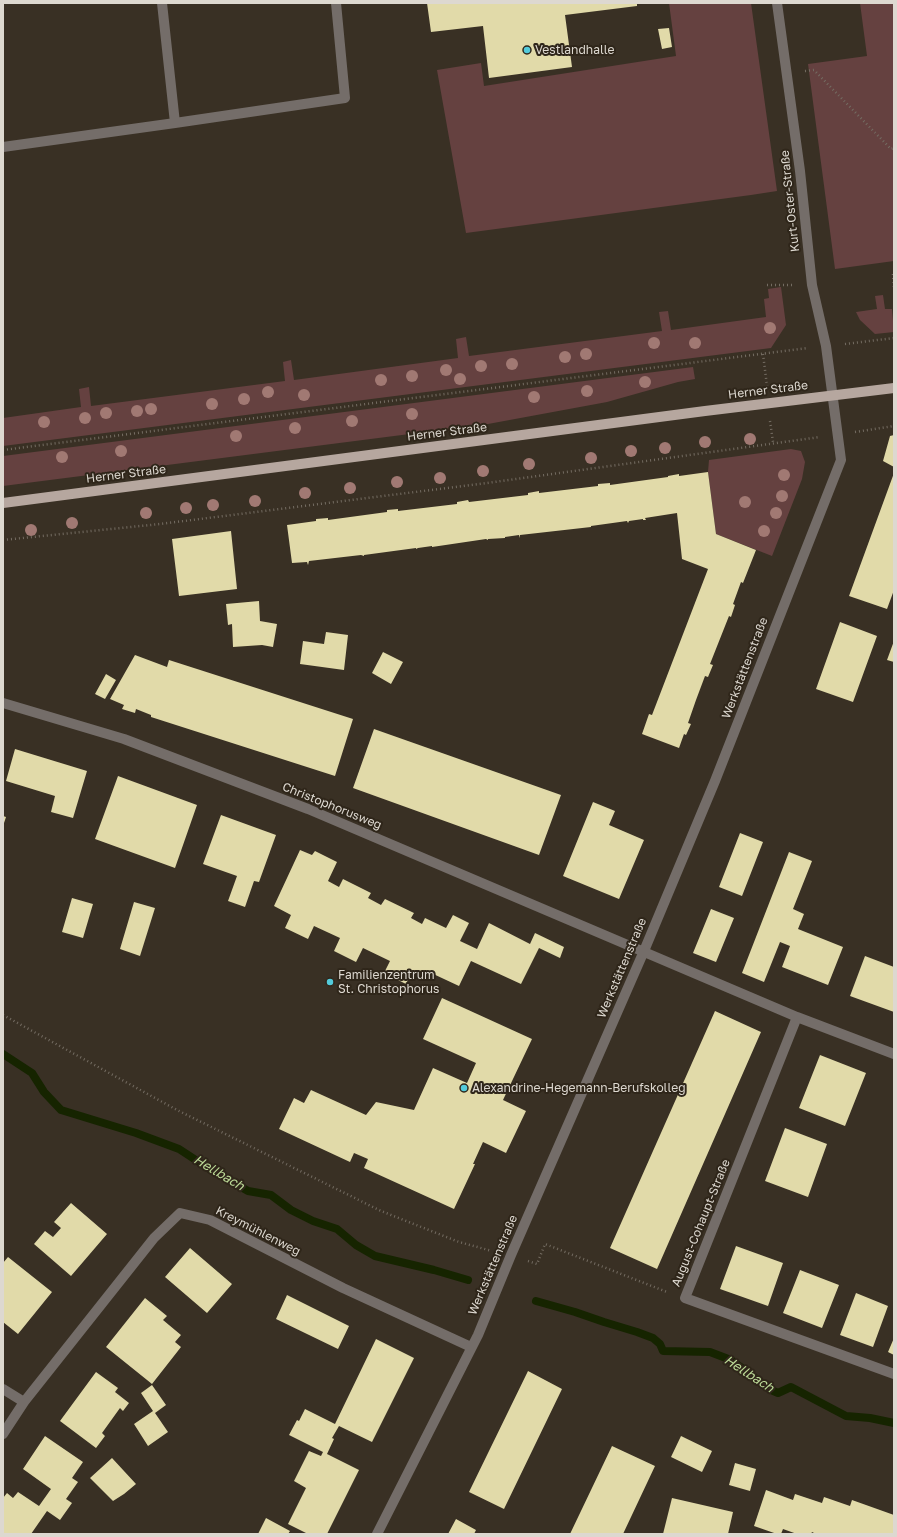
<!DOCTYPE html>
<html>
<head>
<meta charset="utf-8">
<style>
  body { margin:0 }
  #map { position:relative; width:897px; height:1537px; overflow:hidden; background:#393024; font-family:"Golos Text",sans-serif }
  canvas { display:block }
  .frame { position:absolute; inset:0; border:4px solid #ddd8d0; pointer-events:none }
</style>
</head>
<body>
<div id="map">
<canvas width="897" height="1537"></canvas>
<div class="frame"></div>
</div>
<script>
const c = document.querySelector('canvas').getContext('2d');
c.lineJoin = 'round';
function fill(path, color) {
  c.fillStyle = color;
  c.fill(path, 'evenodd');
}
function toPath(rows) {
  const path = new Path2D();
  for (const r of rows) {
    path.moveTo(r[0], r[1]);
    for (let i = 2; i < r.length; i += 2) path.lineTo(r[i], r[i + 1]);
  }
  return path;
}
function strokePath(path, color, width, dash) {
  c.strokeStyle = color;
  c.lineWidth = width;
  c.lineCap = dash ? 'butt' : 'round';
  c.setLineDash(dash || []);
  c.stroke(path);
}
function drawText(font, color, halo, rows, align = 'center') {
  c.font = font + ' "Golos Text",sans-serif';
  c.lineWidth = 4;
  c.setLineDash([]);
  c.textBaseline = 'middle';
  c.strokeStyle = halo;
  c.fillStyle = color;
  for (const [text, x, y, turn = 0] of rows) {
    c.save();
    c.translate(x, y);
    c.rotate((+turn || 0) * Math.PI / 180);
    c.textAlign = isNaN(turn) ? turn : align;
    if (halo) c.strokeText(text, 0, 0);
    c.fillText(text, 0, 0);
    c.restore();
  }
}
fill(toPath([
  [669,3,751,3,777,191,751,195,466,233,437,70,481,63,484,86,676,56],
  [860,3,894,3,894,261,835,269,808,64,867,56],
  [781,287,786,325,771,348,3,446,3,418,81,407,79,389,89,387,91,406,285,381,283,362,291,360,294,380,458,358,456,339,466,337,469,356,662,331,659,312,668,311,671,330,766,317,764,299,769,298,768,289],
  [883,295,885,309,892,309,894,332,875,334,860,320,856,312,877,309,875,296],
  [693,367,695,379,678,382,607,402,488,424,3,486,3,456],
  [791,449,801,451,805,462,802,479,772,556,716,534,708,472,709,460]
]), '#654140');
strokePath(toPath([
  [3,1054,32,1073,44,1092,61,1110,136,1133,179,1149,208,1168,248,1191,271,1195,291,1210,313,1221,337,1229,356,1245,375,1256,434,1270,468,1280],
  [536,1301,575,1312,604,1322,637,1332,653,1338,660,1344,663,1351,710,1352,731,1360,771,1390,778,1393,791,1387,846,1416,870,1418,894,1423]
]), '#162400', 8);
fill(toPath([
  [427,3,637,3,637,6,565,15,572,67,489,78,483,26,431,32],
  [669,28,672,47,662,49,658,29],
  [894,435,894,467,883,461,890,436],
  [708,472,716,534,756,550,743,583,741,582,733,604,735,605,731,617,729,616,710,664,713,665,708,677,705,676,696,700,688,723,691,724,686,735,684,734,679,748,642,734,649,714,652,715,708,569,682,559,677,513,645,518,646,520,643,520,643,519,629,521,628,523,627,521,591,526,591,527,520,535,520,538,519,535,505,537,505,538,488,539,488,540,486,539,432,547,432,546,418,548,416,549,416,548,364,555,364,556,361,555,309,561,308,565,307,562,292,563,287,525,316,521,316,519,328,518,328,520,387,512,387,510,398,509,398,511,457,504,457,502,468,500,469,502,528,495,528,493,539,491,539,493,598,486,598,484,610,483,610,485,668,477,668,476,679,474,679,476],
  [894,473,894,590,887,609,849,596],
  [231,531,237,589,179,596,172,539],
  [259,601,260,621,277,624,273,647,262,645,233,647,232,624,228,625,226,604],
  [840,622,877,636,853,702,816,689],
  [326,632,348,635,344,670,300,664,303,641,324,644],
  [894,641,894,662,887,660],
  [383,652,403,662,391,684,372,673],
  [135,655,167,667,169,660,353,719,335,776,151,717,151,715,136,709,135,713,122,709,124,705,110,699],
  [106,674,116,680,105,699,95,694],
  [374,729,561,795,539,855,353,788],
  [15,749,87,771,73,818,51,812,55,796,6,781],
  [118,776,197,805,175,868,95,839],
  [593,802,615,811,609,825,644,840,619,899,563,876],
  [221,815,276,835,259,882,254,881,245,907,228,901,237,876,203,864],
  [3,816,6,817,3,826],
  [740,833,763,842,742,896,719,887],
  [300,850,312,855,315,851,337,862,328,881,339,887,343,879,371,893,368,898,381,905,385,899,414,913,411,918,422,924,425,918,446,928,453,915,469,923,460,941,477,949,489,923,530,944,535,933,564,947,560,958,539,948,521,984,471,961,459,986,429,972,426,977,412,971,406,984,384,973,390,961,363,948,356,962,334,951,340,938,314,926,308,939,285,928,291,915,274,906],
  [789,852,812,861,793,909,804,914,798,929,843,947,828,985,782,967,790,946,780,942,764,982,742,973],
  [72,898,93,904,83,938,62,932],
  [134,902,155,908,140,956,120,949],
  [711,909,734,918,716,962,693,953],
  [865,956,894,967,894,1012,850,996],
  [442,998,532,1039,503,1100,526,1111,506,1153,483,1142,473,1164,475,1164,454,1209,364,1168,368,1159,354,1153,350,1162,279,1129,294,1098,304,1103,311,1090,366,1115,376,1102,414,1110,433,1068,467,1083,476,1063,423,1039],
  [715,1011,761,1032,657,1269,610,1248],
  [820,1055,866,1073,845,1126,799,1108],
  [785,1128,827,1144,808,1197,765,1181],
  [71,1203,107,1234,71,1276,34,1244,45,1231,53,1237,61,1228,54,1222],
  [736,1246,783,1263,768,1306,720,1289],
  [190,1248,232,1284,207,1313,165,1277],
  [8,1257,52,1292,18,1334,3,1322,3,1263],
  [800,1270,839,1285,822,1328,783,1313],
  [856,1293,888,1306,873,1347,840,1335],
  [287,1295,349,1326,338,1349,276,1319],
  [145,1298,167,1316,163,1320,181,1335,175,1342,181,1347,152,1384,106,1347],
  [894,1338,894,1355,888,1352],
  [376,1339,414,1358,372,1442,339,1426,332,1438,334,1439,327,1454,359,1470,327,1534,308,1534,288,1524,306,1488,294,1481,309,1451,321,1456,323,1452,289,1435,297,1420,299,1421,305,1409,335,1424],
  [528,1371,562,1389,504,1509,469,1492],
  [96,1372,118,1388,115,1392,129,1403,123,1411,120,1408,102,1433,105,1436,96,1448,60,1421],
  [152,1385,166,1405,155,1413,168,1432,148,1446,134,1424,153,1411,141,1393],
  [45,1436,83,1462,72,1478,78,1482,66,1499,72,1503,60,1520,47,1511,31,1534,3,1534,3,1498,7,1493,13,1498,18,1492,39,1506,51,1489,23,1469],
  [681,1436,712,1451,702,1472,671,1457],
  [612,1446,655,1466,623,1534,570,1534],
  [112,1458,136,1484,124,1494,113,1501,90,1478],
  [735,1463,756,1469,750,1491,729,1485],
  [766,1490,793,1500,795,1494,822,1503,824,1497,850,1506,852,1500,894,1515,894,1534,816,1534,812,1532,811,1534,797,1534,783,1529,781,1534,777,1534,754,1526],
  [672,1498,733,1512,728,1534,663,1534],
  [266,1518,290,1531,288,1534,258,1534],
  [456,1519,476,1530,474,1534,448,1534]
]), '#e1daa9');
strokePath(toPath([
  [805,71,814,70,891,149,894,148],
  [893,274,894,288],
  [767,285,793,285],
  [845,344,894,338],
  [763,354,767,386],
  [770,421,773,442],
  [855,432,894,426],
  [3,450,808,348],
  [3,540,160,524,487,483,820,437],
  [3,1015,177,1110,381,1211,459,1242,492,1251],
  [528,1261,537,1264,545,1244,667,1292]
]), '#746c62', 2.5, [1, 3]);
strokePath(toPath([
  [162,3,175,123,345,98,336,3],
  [3,147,175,123],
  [3,703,124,739,308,809,797,1017,894,1054],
  [797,1017,685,1298,894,1374],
  [3,1389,24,1402],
  [3,1434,24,1402,154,1238,180,1213,210,1220,343,1288,471,1347],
  [377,1534,478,1335,511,1255,644,951,715,781,841,460,826,346,812,285,800,171,777,3]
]), '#746d69', 10);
strokePath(toPath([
  [3,503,705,411,894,388]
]), '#b6a79f', 10);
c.fillStyle = '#a17973';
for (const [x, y] of [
  [770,328],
  [654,343],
  [695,343],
  [586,354],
  [565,357],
  [512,364],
  [481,366],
  [446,370],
  [412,376],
  [460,379],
  [381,380],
  [645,382],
  [587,391],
  [268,392],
  [304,395],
  [534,397],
  [244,399],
  [212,404],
  [151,409],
  [137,411],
  [106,413],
  [412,414],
  [85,418],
  [352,421],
  [44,422],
  [295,428],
  [236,436],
  [750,439],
  [705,442],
  [665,448],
  [121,451],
  [631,451],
  [62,457],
  [591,458],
  [529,464],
  [483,471],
  [784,475],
  [440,478],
  [397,482],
  [350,488],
  [305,493],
  [782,496],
  [255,501],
  [745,502],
  [213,505],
  [186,508],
  [146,513],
  [776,513],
  [72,523],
  [31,530],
  [764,531]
]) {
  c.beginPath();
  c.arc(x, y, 6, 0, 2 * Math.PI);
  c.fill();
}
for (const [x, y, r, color] of [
  [527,50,4,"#53cbdb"],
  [330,982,4,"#53cbdb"],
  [464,1088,4,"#53cbdb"]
]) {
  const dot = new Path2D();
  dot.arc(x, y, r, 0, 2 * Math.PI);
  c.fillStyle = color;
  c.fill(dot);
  strokePath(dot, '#2f261a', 1.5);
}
drawText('12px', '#ddd8d0', '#2f261a', [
  ["Vestlandhalle",535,50],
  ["Familienzentrum",338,975],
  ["St. Christophorus",338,989],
  ["Alexandrine-Hegemann-Berufskolleg",472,1088]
], 'left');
drawText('12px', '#ddd8d0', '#2f261a', [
  ["Kurt-Oster-Straße",790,201,-96],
  ["Herner Straße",768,390,-7],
  ["Herner Straße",447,432,-7],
  ["Herner Straße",126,474,-7],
  ["Werkstättenstraße",745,668,-69],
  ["Christophorusweg",332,806,22],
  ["Werkstättenstraße",622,968,-67],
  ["August-Cohaupt-Straße",701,1223,-68],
  ["Kreymühlenweg",258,1231,27],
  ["Werkstättenstraße",493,1265,-67]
]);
drawText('italic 13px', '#bcd997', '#2f261a', [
  ["Hellbach",219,1173,31],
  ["Hellbach",749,1374,33]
]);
</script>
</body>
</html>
